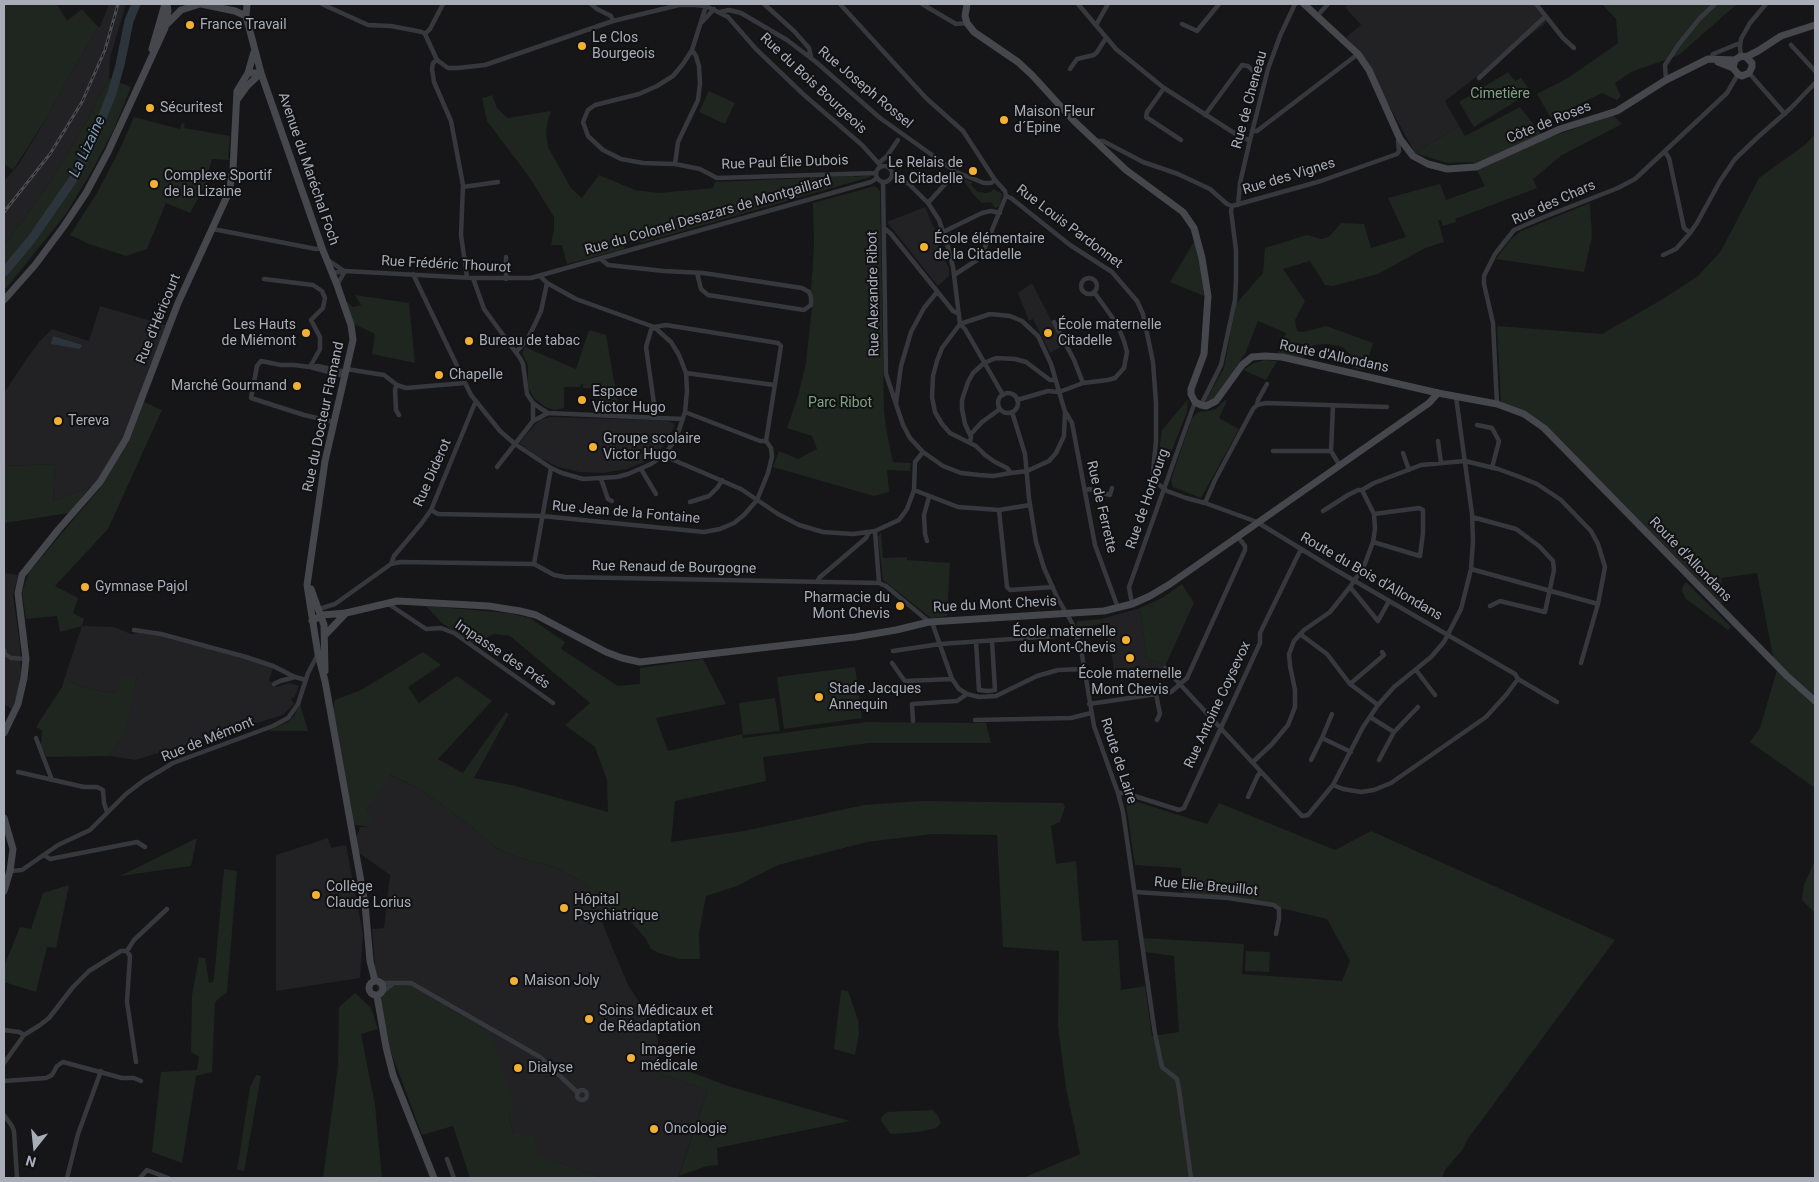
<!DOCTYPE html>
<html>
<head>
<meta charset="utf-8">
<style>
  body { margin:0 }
  #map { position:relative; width:1819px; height:1182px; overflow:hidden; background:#161618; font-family:Roboto,sans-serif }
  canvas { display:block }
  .frame { position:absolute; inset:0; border:5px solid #a8adb8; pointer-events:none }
  .north { position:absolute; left:10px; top:1122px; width:50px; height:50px; -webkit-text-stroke:4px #111113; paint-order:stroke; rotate:196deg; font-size:14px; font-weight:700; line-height:20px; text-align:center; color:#a8adb8 }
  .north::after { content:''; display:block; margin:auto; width:18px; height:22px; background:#a8adb8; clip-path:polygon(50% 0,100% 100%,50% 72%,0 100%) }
</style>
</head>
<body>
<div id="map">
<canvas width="1819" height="1182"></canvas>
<div class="frame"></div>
<div class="north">N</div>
</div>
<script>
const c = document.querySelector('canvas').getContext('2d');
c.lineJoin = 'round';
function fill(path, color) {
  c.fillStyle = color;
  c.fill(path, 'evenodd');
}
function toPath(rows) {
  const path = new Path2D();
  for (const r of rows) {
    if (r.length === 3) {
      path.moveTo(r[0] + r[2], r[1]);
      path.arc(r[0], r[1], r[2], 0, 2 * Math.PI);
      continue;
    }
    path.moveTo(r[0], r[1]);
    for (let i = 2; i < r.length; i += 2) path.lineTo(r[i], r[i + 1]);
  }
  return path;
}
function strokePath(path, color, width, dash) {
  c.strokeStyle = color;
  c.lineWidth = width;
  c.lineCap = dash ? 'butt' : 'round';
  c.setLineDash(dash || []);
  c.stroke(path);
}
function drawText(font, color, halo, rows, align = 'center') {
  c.font = font + ' Roboto,sans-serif';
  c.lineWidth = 4;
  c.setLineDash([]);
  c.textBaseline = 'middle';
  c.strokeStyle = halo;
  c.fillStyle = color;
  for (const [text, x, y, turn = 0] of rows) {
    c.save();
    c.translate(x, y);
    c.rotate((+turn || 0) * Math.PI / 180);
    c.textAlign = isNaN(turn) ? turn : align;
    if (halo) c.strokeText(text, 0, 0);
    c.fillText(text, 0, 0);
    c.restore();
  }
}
fill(toPath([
  [109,4,126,4,110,58,109,78,85,124,51,181,4,246,4,181,18,165,48,116,66,82,98,27,100,27],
  [1350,4,1533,4,1547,22,1445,101,1459,126,1415,153,1359,51,1346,37,1361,25,1345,7],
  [925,207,939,239,938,242,948,267,949,267,949,276,939,285,937,285,887,222],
  [1032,283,1064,345,1050,353,1033,319,1029,321,1018,293],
  [175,304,128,442,101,487,90,487,53,501,55,464,4,466,4,393,25,361,39,342,52,329,89,341,100,306,165,325],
  [550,417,655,420,668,421,673,423,675,426,660,451,644,462,627,469,603,473,579,472,558,467,536,456,519,443,539,420],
  [4,573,18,575,13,595,20,646,21,682,12,709,4,704],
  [1140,608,1147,659,1157,661,1165,666,1164,670,1115,677,1112,657,1101,619],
  [82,626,114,627,131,634,140,633,159,636,243,658,273,668,269,680,276,687,290,683,299,686,295,696,291,699,294,704,283,715,135,760,109,756,124,733,137,678,118,692,109,693,81,687,65,677],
  [390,775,418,788,466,822,496,848,517,857,555,867,586,884,628,985,657,1029,660,1074,708,1090,678,1178,602,1178,537,1155,513,1133,508,1115,376,978,372,929,384,928,390,875,359,853,355,842,360,827,369,827,374,817,366,811],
  [328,838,331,848,346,845,363,934,360,978,276,991,276,855]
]), '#222225');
fill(toPath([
  [4,4,57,4,67,21,82,9,98,27,66,82,48,116,13,170,4,164],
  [1602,4,1737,4,1679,55,1631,72,1615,83,1621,96,1617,100,1602,93,1551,118,1537,94,1568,78,1618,43,1616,19],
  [1508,72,1515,81,1521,78,1531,92,1474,127,1459,102],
  [109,78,131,87,114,129,94,167,66,214,4,291,4,246,51,181,85,124],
  [709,91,735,103,725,124,699,112],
  [492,95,497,108,508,118,551,111,548,120,546,133,548,147,571,188,582,198,599,175,635,190,659,193,713,188,715,182,853,176,856,177,870,175,870,177,641,243,639,238,626,242,624,249,567,264,562,245,551,245,554,229,554,217,530,178,487,121,482,98],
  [1520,107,1545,139,1613,115,1622,124,1562,155,1533,179,1537,188,1455,219,1456,222,1443,226,1441,220,1438,220,1444,242,1425,248,1378,274,1333,286,1325,285,1310,261,1283,269,1305,301,1295,320,1297,331,1303,332,1326,326,1373,343,1365,370,1354,368,1353,357,1343,347,1328,344,1314,345,1307,350,1303,358,1278,353,1286,333,1258,321,1245,354,1214,398,1205,402,1224,368,1236,304,1263,273,1265,248,1307,235,1321,239,1329,237,1341,223,1364,224,1371,248,1406,237,1388,198,1440,184,1446,200,1485,186,1473,162,1447,163,1415,153,1459,126,1465,136],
  [134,117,180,129,182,123,185,124,184,128,230,136,228,157,230,160,212,159,204,188,190,213,166,203,147,249,126,256,89,244,70,235,97,193,120,149],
  [1815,134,1815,788,1750,742,1760,728,1779,663,1773,657,1757,573,1721,578,1725,602,1721,603,1544,424,1513,407,1501,402,1497,326,1602,334,1661,300,1697,277,1721,251,1759,178,1806,144],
  [962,178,972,182,971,185,978,192,986,193,991,192,993,189,1001,193,1002,195,1000,206,995,208,991,202,982,203,973,194],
  [875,186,880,191,884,409,886,429,893,462,911,463,910,471,887,470,889,492,874,496,773,467,779,451,798,459,817,449,812,436,787,428,798,396,806,363,813,298,811,292,814,245,813,203],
  [1590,203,1592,237,1584,272,1496,259,1511,239,1521,231],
  [1195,240,1201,264,1204,296,1170,282],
  [355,295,409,303,415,363,372,354,375,334,354,324,346,301,353,307,361,305],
  [589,330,606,335,619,410,600,409,600,389,583,388,583,384,580,385,580,387,564,387,564,408,555,410,545,407,534,398,528,387,528,365,522,353,525,347,576,369],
  [1265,360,1277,361,1266,380,1243,370,1254,363],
  [1188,399,1187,412,1168,460,1158,459,1162,430],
  [1225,400,1227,401,1219,418,1239,429,1201,498,1173,487,1171,480,1192,418,1198,412,1209,411,1216,409],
  [144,402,162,410,108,529,55,586,78,598,73,613,84,619,82,626,60,632,57,616,26,619,22,592,29,572,101,487,128,442],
  [55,464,53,501,90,487,69,513,4,523,4,466],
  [881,532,883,558,907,557,907,560,950,563,947,616,931,618,883,580,878,537],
  [1686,582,1731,627,1728,630,1686,599,1682,591,1683,586],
  [1182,584,1194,603,1165,666,1157,661,1147,659,1140,608,1162,598],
  [426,606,509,613,530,618,565,642,561,649,618,686,640,684,640,668,703,659,726,704,656,718,668,751,742,734,743,738,867,722,986,723,991,743,869,743,763,757,766,781,675,801,671,842,744,831,864,805,920,801,1063,803,1065,807,1060,822,1051,826,1056,864,1076,861,1082,941,1118,940,1121,990,1145,986,1152,1036,1179,1032,1174,956,1145,952,1143,938,1244,944,1242,974,1342,981,1350,961,1327,919,1276,907,1183,892,1181,868,1135,865,1125,798,1207,824,1219,803,1335,850,1371,831,1615,940,1467,1140,1463,1149,1445,1170,1442,1178,1023,1178,1080,1154,1066,1088,1058,1026,1059,951,1003,947,997,835,932,834,867,842,778,865,737,886,706,896,699,934,700,959,679,959,659,953,651,949,646,939,621,910,601,921,586,884,555,867,517,857,496,848,466,822,418,788,391,775,366,811,375,818,369,827,351,824,333,710,335,700,363,689,423,652,441,665,408,687,419,703,457,676,492,701,438,759,463,773,506,712,509,714,474,778,512,785,608,812,607,780,595,747,565,725,590,703,510,636,494,634,474,644,442,623],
  [1101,619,1102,623,1078,630,1076,624,1078,621],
  [855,667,862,718,784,729,777,677],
  [121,676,137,677,125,732,109,756,46,757,41,745,42,730,36,727,62,687,65,677,81,687,109,693,118,692],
  [775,698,780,731,743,735,739,703],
  [300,704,308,731,268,731,288,722,294,716],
  [197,838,191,866,120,876],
  [1815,860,1815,913,1802,900,1804,885],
  [224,869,237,871,227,992,215,1002,212,1072,196,1076,182,1163,152,1152,161,1072,197,1070,199,1057,191,1052,192,995,199,957,205,958,209,983,213,982,214,979],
  [69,885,56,948,47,947,36,992,4,982,4,966,20,927,31,929,43,893],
  [1246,951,1270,952,1269,972,1245,971],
  [394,977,490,1032,515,1110,508,1115,513,1133,534,1136,538,1155,602,1178,470,1178,453,1126,422,1135,382,1028,376,978],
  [841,990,848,991,858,1020,859,1034,855,1055,834,1049],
  [355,993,371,1008,378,1029,361,1034,375,1105,382,1178,323,1178,338,1066,339,1007],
  [659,1060,728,1086,850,1121,717,1148,718,1165,707,1166,679,1176,708,1090,660,1074],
  [256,1075,261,1076,244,1171,237,1170,250,1087],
  [933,1110,938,1116,941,1123,936,1128,919,1132,891,1134,882,1122,881,1118,887,1112]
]), '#1e261f');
fill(toPath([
  [53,336,82,345,80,349,51,344]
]), '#2c353c');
strokePath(toPath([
  [4,272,31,240,74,178,93,141,112,93,120,65,129,21,136,4]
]), '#2c353c', 9);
strokePath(toPath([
  [322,4,368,25,391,26,422,32,425,34,437,60,448,68,458,68,485,65,613,21,679,5,694,5,706,6,728,17,756,49,803,94,862,145,881,166],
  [591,4,597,9,611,16,613,21],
  [764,4,794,31,809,48,811,57],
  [840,4,926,98,963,131,995,180,1005,191,1006,196,1011,198,1070,245,1112,272,1137,301,1143,314,1153,362,1156,403,1156,441,1153,472,1154,479,1158,484,1167,491,1186,498,1205,503,1257,522,1329,566,1515,674,1518,679,1557,702],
  [922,4,956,24,967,23],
  [1078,4,1116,49,1164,88,1242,138,1250,140],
  [1536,4,1563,38,1574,48],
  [720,12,729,10,741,13,787,40,816,62,880,118,956,172,984,183,991,183,995,180],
  [1318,15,1328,4],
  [702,22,714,9],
  [1182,24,1197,31,1219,4],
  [1096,25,1108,4],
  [425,34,430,29,443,4],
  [1791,45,1815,71],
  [692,50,683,64,673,76,657,86,639,94,595,105,588,110,583,122,588,136,603,150,621,159,643,163,675,164,700,169,717,178,876,173],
  [1741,56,1740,47,1741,39,1750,23,1766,4],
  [1711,58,1713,54,1718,52,1740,43],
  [437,60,433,63,432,69,434,82,451,121,463,185,461,235,467,277],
  [1070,69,1077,59,1094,55,1097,52,1106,38],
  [1749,73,1785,114],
  [1479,78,1546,16],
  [1666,80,1665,65,1679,44,1700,18,1715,4],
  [1164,88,1147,112,1146,117,1181,140],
  [1205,115,1242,65,1248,66,1253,71],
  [1252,131,1257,131,1358,54],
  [1096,141,1103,141,1143,162,1178,174,1210,189,1227,204,1232,206,1321,181,1397,154,1399,151,1398,141,1400,139],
  [1665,152,1669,158,1684,228,1690,233],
  [879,163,887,156,898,140],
  [675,164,678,142,698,100,700,83,699,66,696,56,692,50,706,6],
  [884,174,8],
  [892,176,909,184,928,203,939,220,948,247,953,267,960,324,965,329,1003,395],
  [883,182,886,374,903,425,910,438,923,452,943,466,961,473,979,475,993,476,1011,473],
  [463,187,498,182],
  [928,203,956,172],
  [1238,205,1240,183,1250,140,1268,69,1280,36,1295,4],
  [884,228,891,234,953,311,957,313],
  [213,229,316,249,322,248],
  [943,232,982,213,991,211,1000,213],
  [1663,255,1676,249,1690,233,1697,223,1720,181,1735,159,1758,137,1792,107,1815,83],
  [506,257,506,279],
  [601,259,608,265,664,271,703,273,802,288,809,292,811,297,811,305,804,310,708,295,701,289,697,273],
  [328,260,344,271],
  [332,273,345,271,473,278,531,278,871,182,877,178],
  [413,274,471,395,500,431,515,444,551,468,562,473,583,479,617,477,628,474,651,464,665,454,673,443,679,430,685,412,687,391,686,373,679,355,671,342,654,327,576,299,547,283,540,276],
  [954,275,977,260,983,252,1006,196],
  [473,278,484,309,520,358,523,364,527,394,533,403,540,408,548,413,683,419],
  [1089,286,8],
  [264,279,313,285,322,291,325,298,323,308,311,320,320,337,320,349,310,367],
  [337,285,345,271],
  [990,314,1010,316,1022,321,1038,336,1051,364,1065,412,1064,436,1056,453,1049,461,1027,471,1011,473,1007,468,995,462,985,455,976,446,950,433,942,424,935,412,932,397,933,376,937,361,942,348,960,324,990,314],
  [1054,322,1074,360,1083,383],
  [516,352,527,340,535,324,541,311,547,283],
  [311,367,318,366,345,372],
  [346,369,384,375,397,385,406,388,465,383],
  [686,373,774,385],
  [397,385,395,389,396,410,399,415],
  [1008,403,10],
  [1017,400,1048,391,1059,392,1083,383,1108,380,1115,378,1124,368,1127,352,1124,341,1117,324,1094,292],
  [896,403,901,366,911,332,924,308,937,292],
  [1497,404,1493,323,1484,284,1484,276,1495,254,1514,230,1544,217,1618,188,1635,179,1727,93,1738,74],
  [1201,405,1221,365,1235,300,1236,280,1236,250,1231,211,1232,206],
  [1257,405,1266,403,1387,407],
  [1333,406,1331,451,1340,466],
  [685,412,760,441,766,441],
  [1012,412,1025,454,1029,498,1036,542,1044,568,1057,597,1072,623,1081,649,1094,726,1118,793,1123,812,1155,1034,1162,1067,1177,1079,1179,1089,1191,1178],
  [1066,413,1072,423,1095,545,1118,608],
  [533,421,533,403],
  [334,422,304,415,251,398,257,366,261,361,281,365,294,365,310,367,344,376],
  [1477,425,1492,428,1499,441,1492,468],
  [970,435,982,422,1000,409],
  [1438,441,1441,463],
  [970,442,971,437,965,424,962,409,962,400,968,382,973,373,984,363,996,358,1015,359,1026,362,1050,380,1055,380],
  [1273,451,1331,451],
  [1403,453,1409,470],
  [665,454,669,458,741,489,778,514,799,525,823,532,853,534,875,531,899,520,907,509,914,490,915,462,923,452],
  [497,467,533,421,548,413],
  [641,469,656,494],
  [601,479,608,499,612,501],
  [914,490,958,507,999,510,1030,505],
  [1085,491,1089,489,1110,495,1112,488],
  [690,502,709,496,718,487,722,480],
  [1205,503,1215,480,1253,409,1257,405,1258,400,1267,384],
  [431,510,438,514,542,516,704,532,720,529,734,523,744,515,757,500,768,473,772,457,771,448,766,441,781,346,778,343,666,325,654,327,651,330,646,347,656,418],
  [999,510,1007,587,1010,590,1053,587],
  [1323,511,1348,495,1358,490,1362,490],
  [1472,517,1516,529,1539,546,1553,561,1554,570,1545,612,1500,601,1490,606],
  [875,531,879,583],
  [927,541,925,534,924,515,929,497],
  [1373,542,1420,556,1423,533,1423,510,1419,508,1374,514],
  [391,564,400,562,534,564,554,575,565,577,879,583,886,586,933,625,952,679,959,689,967,694,979,697,996,696,1037,676,1058,670,1085,669],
  [534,564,551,468],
  [1471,569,1598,604],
  [817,582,819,578,866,538,869,532],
  [1350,587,1378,621,1389,601],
  [387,603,426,629,441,628,454,633,553,703],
  [1132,604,1129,587,1195,402],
  [319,609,335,604,391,564,394,556,421,524,431,510,475,403],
  [134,630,161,634,246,657,273,666,295,677],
  [1300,634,1327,654,1350,684,1378,705],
  [976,642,979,690,988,691,995,690,992,641],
  [4,650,5,654,11,658,26,659],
  [893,651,940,644,1055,636],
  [892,663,904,680,906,681,952,679],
  [1165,668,1302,816,1308,815,1333,785,1363,727,1378,705,1394,687,1431,657,1444,642,1461,609,1471,569,1473,541,1472,514,1456,397],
  [1416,670,1435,695],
  [274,684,280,681,295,677,306,680],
  [1350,684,1384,655,1382,652],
  [1156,694,1160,714,1157,720],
  [1089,704,1171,692,1187,678,1245,550,1245,546,1238,537],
  [1370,717,1394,732,1379,760],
  [975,720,1071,718,1091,713],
  [913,721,912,704,957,701,967,694],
  [1394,732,1418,707],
  [36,738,52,780],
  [1322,738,1332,714],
  [1311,760,1322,738,1351,752],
  [1253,762,1272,744,1288,725,1295,707,1295,690,1290,666,1289,654,1294,641,1304,630,1330,612,1350,587,1364,566,1373,542,1375,529,1374,514,1362,490,1374,483,1421,465,1465,461,1498,469,1520,477,1537,484,1561,500,1591,531,1598,544,1605,567,1598,604,1581,663],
  [18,772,84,787,97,787,103,790,104,803,107,812],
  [1333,785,1343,789,1361,792,1374,790,1391,783,1486,717,1506,695,1518,679],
  [1118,793,1125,793,1179,810,1184,808,1260,643,1260,633,1301,549],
  [1248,797,1258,775,1261,772],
  [44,855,50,859,137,842,145,847],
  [10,871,22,870,58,845,90,830,126,794,143,781,173,763,273,726,288,718,298,704,308,673,318,654],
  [1135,892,1228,898,1274,905,1279,909,1279,919,1276,934],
  [127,951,130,956,127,1002,136,1062],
  [380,983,411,983,540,1057,578,1093],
  [381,993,394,983],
  [4,1030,19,1032,24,1035,40,1025,49,1018,73,987,89,971,121,951,127,951,134,940,167,909],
  [4,1063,24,1035],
  [4,1081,46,1078,52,1075,57,1066,63,1062,122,1078,134,1078,141,1081],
  [582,1095,5],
  [4,1115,12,1126,14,1131,17,1178],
  [447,1159,454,1178],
  [67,1178,78,1134,101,1071],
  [140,1178,147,1170,168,1178]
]), '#37383d', 4.5);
strokePath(toPath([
  [201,4,235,11,246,16],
  [247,4,246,16,261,73,322,248,337,285,351,325,353,340,325,461,307,585,318,654,325,681,365,904,370,961,375,981],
  [967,4,965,16,967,23,974,32,1018,62,1032,75,1074,121,1109,154,1126,170,1183,212,1194,228,1202,258,1208,296,1204,354,1191,389,1191,394,1195,402,1201,405,1206,406,1216,401,1242,365,1252,357,1265,356,1282,357,1438,393,1497,404,1524,414,1544,428,1787,676,1815,701],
  [1304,4,1358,54,1369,70,1400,139,1413,156,1428,164,1447,169,1476,167,1560,129,1617,111,1666,80,1708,59,1735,60],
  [166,25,181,10,200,4],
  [152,49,165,4],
  [1746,57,1758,51,1781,36,1815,25],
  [1718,62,1733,68,1738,74,1742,76,1749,73,1752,67,1752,63,1746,57,1741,56,1735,60,1733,68],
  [248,73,254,52],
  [237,100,247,86,261,73],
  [4,300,35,265,64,226,86,193,108,152,165,28,168,11,167,4],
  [311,589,324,625,325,671],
  [312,621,322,615,346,613,397,601,489,606,520,611,536,615,606,652,622,658,640,662,855,637,896,630,929,622,1104,611,1132,604,1150,596,1170,584,1429,403,1438,393],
  [325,635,346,613],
  [4,733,18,704,24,678,26,659,18,593,22,575,58,530,100,482,126,439,178,303,229,192,233,169,237,91,248,73,261,73],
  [4,818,13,849,10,871,4,891],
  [376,988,7],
  [377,996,386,1047,393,1075,434,1178]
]), '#45474d', 7);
const rail = toPath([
  [4,212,50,154,82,102,105,50,118,4]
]);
strokePath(rail, '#4a4c52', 3);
strokePath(rail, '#111113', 1, [4]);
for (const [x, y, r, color] of [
  [190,25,5,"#f2b134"],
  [582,46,5,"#f2b134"],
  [150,108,5,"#f2b134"],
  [1004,120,5,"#f2b134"],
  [973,171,5,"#f2b134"],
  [154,184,5,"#f2b134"],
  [924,247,5,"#f2b134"],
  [306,333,5,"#f2b134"],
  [1048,333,5,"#f2b134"],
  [469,341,5,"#f2b134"],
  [439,375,5,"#f2b134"],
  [297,386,5,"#f2b134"],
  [582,400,5,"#f2b134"],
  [58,421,5,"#f2b134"],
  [593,447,5,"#f2b134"],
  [85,587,5,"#f2b134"],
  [900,606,5,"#f2b134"],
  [1126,640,5,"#f2b134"],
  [1130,658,5,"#f2b134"],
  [819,697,5,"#f2b134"],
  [316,895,5,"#f2b134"],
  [564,908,5,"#f2b134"],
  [514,981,5,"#f2b134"],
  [589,1019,5,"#f2b134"],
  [631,1058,5,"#f2b134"],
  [518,1068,5,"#f2b134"],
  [654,1129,5,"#f2b134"]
]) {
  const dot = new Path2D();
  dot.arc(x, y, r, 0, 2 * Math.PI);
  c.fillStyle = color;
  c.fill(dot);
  strokePath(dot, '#111113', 2);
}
drawText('14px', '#a8adb8', '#111113', [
  ["France Travail",200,25],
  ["Le Clos",592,38],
  ["Bourgeois",592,54],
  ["Sécuritest",160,108],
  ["Maison Fleur",1014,112],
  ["d´Epine",1014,128],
  ["Le Relais de",963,163,"right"],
  ["la Citadelle",963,179,"right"],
  ["Complexe Sportif",164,176],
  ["de la Lizaine",164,192],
  ["École élémentaire",934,239],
  ["de la Citadelle",934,255],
  ["Les Hauts",296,325,"right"],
  ["de Miémont",296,341,"right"],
  ["École maternelle",1058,325],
  ["Citadelle",1058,341],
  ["Bureau de tabac",479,341],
  ["Chapelle",449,375],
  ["Marché Gourmand",287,386,"right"],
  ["Espace",592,392],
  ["Victor Hugo",592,408],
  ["Tereva",68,421],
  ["Groupe scolaire",603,439],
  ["Victor Hugo",603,455],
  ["Gymnase Pajol",95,587],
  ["Pharmacie du",890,598,"right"],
  ["Mont Chevis",890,614,"right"],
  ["École maternelle",1116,632,"right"],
  ["du Mont-Chevis",1116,648,"right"],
  ["École maternelle",1130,674,"center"],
  ["Mont Chevis",1130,690,"center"],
  ["Stade Jacques",829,689],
  ["Annequin",829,705],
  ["Collège",326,887],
  ["Claude Lorius",326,903],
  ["Hôpital",574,900],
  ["Psychiatrique",574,916],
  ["Maison Joly",524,981],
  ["Soins Médicaux et",599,1011],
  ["de Réadaptation",599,1027],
  ["Imagerie",641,1050],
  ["médicale",641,1066],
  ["Dialyse",528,1068],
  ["Oncologie",664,1129]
], 'left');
drawText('14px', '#a8adb8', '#111113', [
  ["Rue du Bois Bourgeois",813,84,43],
  ["Rue Joseph Rossel",865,88,40],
  ["Rue de Cheneau",1250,100,-75],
  ["Côte de Roses",1549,123,-22],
  ["Rue Paul Élie Dubois",785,163,-2],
  ["Avenue du Maréchal Foch",308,169,71],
  ["Rue des Vignes",1289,177,-17],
  ["Rue des Chars",1554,203,-24],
  ["Rue du Colonel Desazars de Montgaillard",708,216,-16],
  ["Rue Louis Pardonnet",1069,227,37],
  ["Rue Frédéric Thourot",446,265,3],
  ["Rue Alexandre Ribot",874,294,-91],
  ["Rue d'Héricourt",159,319,-68],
  ["Route d'Allondans",1334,357,12],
  ["Rue du Docteur Flamand",324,417,-78],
  ["Rue Diderot",433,473,-66],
  ["Rue de Horbourg",1148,499,-71],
  ["Rue de Ferrette",1101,507,77],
  ["Rue Jean de la Fontaine",626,513,5],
  ["Route d'Allondans",1690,560,46],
  ["Rue Renaud de Bourgogne",674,568,1],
  ["Route du Bois d'Allondans",1371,577,30],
  ["Rue du Mont Chevis",995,605,-3],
  ["Impasse des Prés",502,655,34],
  ["Rue Antoine Coysevox",1218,705,-65],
  ["Rue de Mémont",208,740,-22],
  ["Route de Laire",1118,761,72],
  ["Rue Elie Breuillot",1206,887,5]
]);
drawText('14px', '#7fa381', '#111113', [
  ["Cimetière",1500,94],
  ["Parc Ribot",840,403]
]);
drawText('italic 15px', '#7f9bb3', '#111113', [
  ["La Lizaine",88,147,-65]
]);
</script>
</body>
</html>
